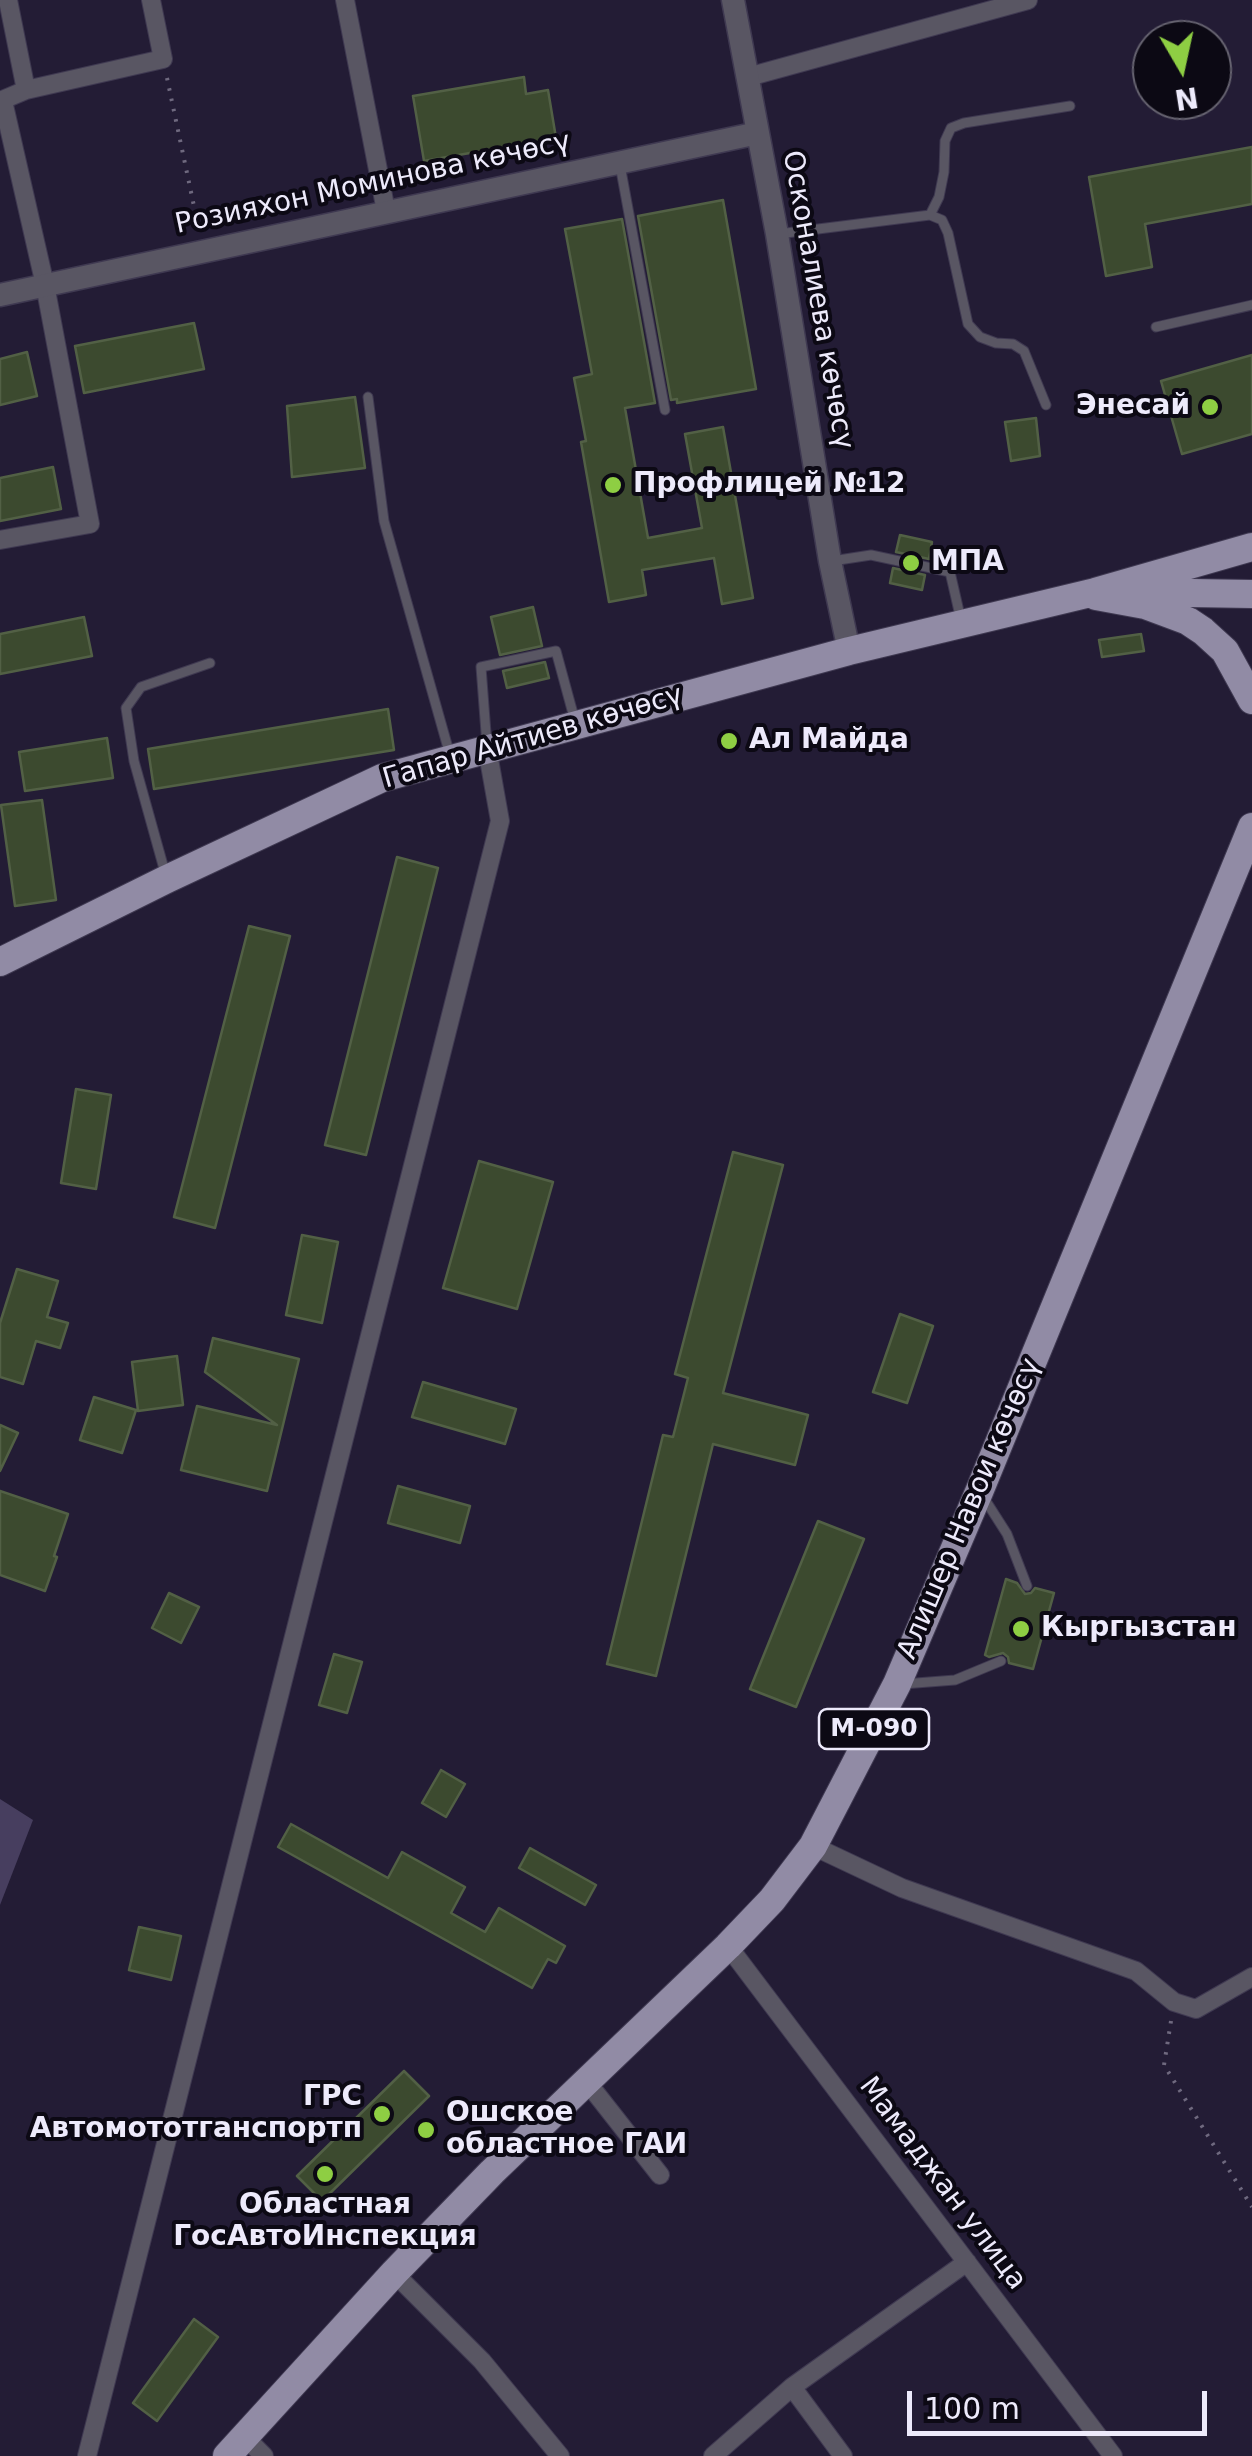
<!DOCTYPE html>
<html>
<head>
<meta charset="utf-8">
<style>
  body { margin:0 }
  #map { position:relative; width:1252px; height:2456px; overflow:hidden; background:#231c35; font-family:"DejaVu Sans",sans-serif }
  canvas { display:block }
  .north { position:absolute; left:1132px; top:20px; width:100px; height:100px; box-sizing:border-box; background:#0c0914; border:2px solid #666370; border-radius:50%; rotate:171deg; font-size:28px; font-weight:700; line-height:40px; text-align:center; color:#edeafb }
  .north::after { content:''; display:block; margin:auto; width:35px; height:45px; background:#8ece43; clip-path:polygon(50% 0,100% 100%,50% 72%,0 100%) }
  .scale { position:absolute; left:907px; top:2391px; width:300px; height:45px; box-sizing:border-box; border:5px solid #edeafb; border-top:0; padding-left:12px; font-size:30px; line-height:35px; white-space:nowrap; color:#edeafb; -webkit-text-stroke:8px #0c0914; paint-order:stroke }
</style>
</head>
<body>
<div id="map">
<canvas width="1252" height="2456"></canvas>
<div class="north">N</div>
<div class="scale">100 m</div>
</div>
<script>
const c = document.querySelector('canvas').getContext('2d');
c.lineJoin = 'round';
function fill(path, color) {
  c.fillStyle = color;
  c.fill(path, 'evenodd');
}
function toPath(rows) {
  const path = new Path2D();
  for (const r of rows) {
    path.moveTo(r[0], r[1]);
    for (let i = 2; i < r.length; i += 2) path.lineTo(r[i], r[i + 1]);
  }
  return path;
}
function strokePath(path, color, width, dash) {
  c.strokeStyle = color;
  c.lineWidth = width;
  c.lineCap = dash ? 'butt' : 'round';
  c.setLineDash(dash || []);
  c.stroke(path);
}
function drawText(font, color, halo, rows, align = 'center') {
  c.font = font + ' "DejaVu Sans",sans-serif';
  c.lineWidth = 8;
  c.setLineDash([]);
  c.textBaseline = 'middle';
  c.strokeStyle = halo;
  c.fillStyle = color;
  for (const [text, x, y, turn = 0] of rows) {
    c.save();
    c.translate(x, y);
    c.rotate((+turn || 0) * Math.PI / 180);
    c.textAlign = isNaN(turn) ? turn : align;
    if (halo) c.strokeText(text, 0, 0);
    c.fillText(text, 0, 0);
    c.restore();
  }
}
fill(toPath([
  [0,1799,33,1820,0,1905]
]), '#473e5f');
const building = toPath([
  [524,77,526,94,548,90,556,138,424,161,413,96,524,77],
  [1252,147,1252,204,1145,224,1152,267,1106,276,1089,177,1252,147],
  [723,200,756,389,677,403,677,399,671,400,638,216,723,200],
  [622,219,655,403,625,408,648,538,702,528,685,434,723,427,753,598,722,604,714,558,642,570,646,595,609,602,581,442,586,441,574,378,592,374,565,229,622,219],
  [194,323,204,369,84,393,75,346,194,323],
  [27,352,37,396,0,405,0,359,27,352],
  [1252,355,1252,434,1182,454,1161,381,1252,355],
  [355,397,365,468,292,477,287,406,355,397],
  [1036,418,1040,456,1011,461,1005,422,1036,418],
  [53,467,61,509,0,521,0,478,53,467],
  [900,535,932,542,929,559,896,552,900,535],
  [893,568,925,575,922,590,890,583,893,568],
  [533,607,542,646,500,655,491,617,533,607],
  [84,617,92,656,0,674,0,634,84,617],
  [1141,634,1144,651,1102,657,1099,640,1141,634],
  [545,662,549,678,507,688,503,671,545,662],
  [388,709,394,750,154,789,148,749,388,709],
  [107,738,113,778,25,791,19,752,107,738],
  [42,800,56,900,15,906,1,805,42,800],
  [397,857,438,868,366,1155,325,1145,397,857],
  [249,926,290,936,215,1228,174,1217,249,926],
  [76,1089,111,1095,96,1189,61,1183,76,1089],
  [733,1152,783,1165,723,1393,808,1415,795,1465,713,1444,656,1676,607,1664,663,1435,673,1437,688,1378,675,1374,733,1152],
  [479,1161,553,1182,517,1309,443,1288,479,1161],
  [302,1235,338,1242,322,1323,286,1315,302,1235],
  [17,1269,58,1281,47,1317,68,1323,60,1348,36,1341,23,1384,0,1377,0,1323,17,1269],
  [900,1314,933,1326,907,1403,873,1392,900,1314],
  [213,1338,299,1359,267,1491,181,1470,197,1406,277,1425,205,1372,213,1338],
  [177,1356,183,1405,138,1411,132,1362,177,1356],
  [423,1382,516,1409,505,1444,412,1417,423,1382],
  [94,1397,136,1410,122,1453,80,1440,94,1397],
  [0,1425,18,1433,0,1471,0,1425],
  [398,1486,470,1506,460,1543,388,1523,398,1486],
  [0,1491,68,1514,54,1556,57,1557,45,1591,0,1575,0,1491],
  [818,1521,864,1539,796,1707,750,1689,818,1521],
  [1006,1579,1017,1583,1025,1594,1031,1593,1035,1588,1054,1593,1033,1669,1009,1663,1008,1657,1003,1653,989,1657,985,1655,1006,1579],
  [169,1593,199,1607,181,1643,152,1628,169,1593],
  [334,1654,362,1662,347,1713,319,1705,334,1654],
  [441,1770,465,1784,446,1817,422,1803,441,1770],
  [291,1824,388,1878,402,1852,465,1887,451,1913,485,1932,499,1908,565,1946,556,1963,548,1959,532,1988,278,1847,291,1824],
  [530,1848,596,1885,585,1905,519,1868,530,1848],
  [139,1927,181,1936,171,1980,129,1970,139,1927],
  [404,2071,429,2096,322,2201,297,2176,404,2071],
  [194,2319,218,2337,157,2421,133,2403,194,2319]
]);
fill(building, '#3c4a2f');
strokePath(building, '#526045', 2.5);
const service = toPath([
  [620,165,665,410],
  [930,215,939,197,944,172,945,141,951,128,964,123,1070,106],
  [778,234,930,215,942,220,948,233,968,324,980,337,996,343,1013,344,1024,351,1046,405],
  [1156,327,1252,305],
  [368,397,384,521,450,755],
  [832,561,871,555,950,572,961,620],
  [487,746,481,667,556,651,575,721],
  [166,876,134,761,126,708,141,687,210,663],
  [984,1498,1007,1534,1027,1586],
  [903,1684,955,1680,1001,1661]
]);
const minor = toPath([
  [8,0,26,90],
  [345,0,386,211],
  [748,77,1028,0],
  [0,101,26,90,163,59,151,0],
  [0,540,90,524,45,285,3,101],
  [813,1846,902,1888,1136,1971,1174,2002,1196,2009,1252,1977],
  [728,1946,1113,2456],
  [587,2082,660,2175],
  [394,2273,482,2361,560,2456],
  [792,2387,843,2456],
  [244,2436,264,2456],
  [87,2456,500,821,487,748],
  [713,2456,792,2387,967,2262]
]);
const tertiary = toPath([
  [733,0,777,234,830,561,849,651],
  [0,295,758,133]
]);
const primary = toPath([
  [1131,592,1252,594],
  [1096,596,1145,605,1188,621,1203,631,1225,651,1252,700],
  [0,962,167,879,382,778,849,651,1095,592,1252,547],
  [227,2456,394,2273,492,2172,728,1946,772,1900,813,1846,897,1684,979,1492,1252,827]
]);
strokePath(service, '#3f3951', 11);
strokePath(minor, '#3f3951', 20);
strokePath(tertiary, '#3f3951', 25);
strokePath(primary, '#3f3951', 30);
strokePath(toPath([
  [167,78,199,230],
  [1171,2021,1164,2065,1252,2207]
]), '#6f697f', 4, [2.5, 8]);
strokePath(service, '#595663', 9);
strokePath(minor, '#595663', 18);
strokePath(tertiary, '#595663', 22);
strokePath(primary, '#918ba5', 28);
for (const [x, y, r, color] of [
  [1210,407,10,"#8ece43"],
  [613,485,10,"#8ece43"],
  [911,563,10,"#8ece43"],
  [729,741,10,"#8ece43"],
  [1021,1629,10,"#8ece43"],
  [382,2114,10,"#8ece43"],
  [426,2130,10,"#8ece43"],
  [325,2174,10,"#8ece43"]
]) {
  const dot = new Path2D();
  dot.arc(x, y, r, 0, 2 * Math.PI);
  c.fillStyle = color;
  c.fill(dot);
  strokePath(dot, '#0c0914', 4);
}
for (const [x, y, w] of [
  [874,1729,110]
]) {
  const box = new Path2D();
  box.roundRect(x - w / 2, y - 20, w, 40, 8);
  c.fillStyle = '#0c0914';
  c.fill(box);
  strokePath(box, '#edeafb', 2.5);
}
drawText('bold 25px', '#edeafb', null, [
  ["М-090",874,1729]
]);
drawText('28px', '#edeafb', '#0c0914', [
  ["Розияхон Моминова көчөсү",373,184,-12],
  ["Осконалиева көчөсү",817,300,80],
  ["Гапар Айтиев көчөсү",533,738,-16],
  ["Алишер Навои көчөсү",970,1509,-67],
  ["Мамаджан улица",942,2184,53]
]);
drawText('bold 28px', '#edeafb', '#0c0914', [
  ["Энесай",1190,407,"right"],
  ["Профлицей №12",633,485],
  ["МПА",931,563],
  ["Ал Майда",749,741],
  ["Кыргызстан",1041,1629],
  ["ГРС",362,2098,"right"],
  ["Автомототганспортп",362,2130,"right"],
  ["Ошское",446,2114],
  ["областное ГАИ",446,2146],
  ["Областная",325,2206,"center"],
  ["ГосАвтоИнспекция",325,2238,"center"]
], 'left');
</script>
</body>
</html>
